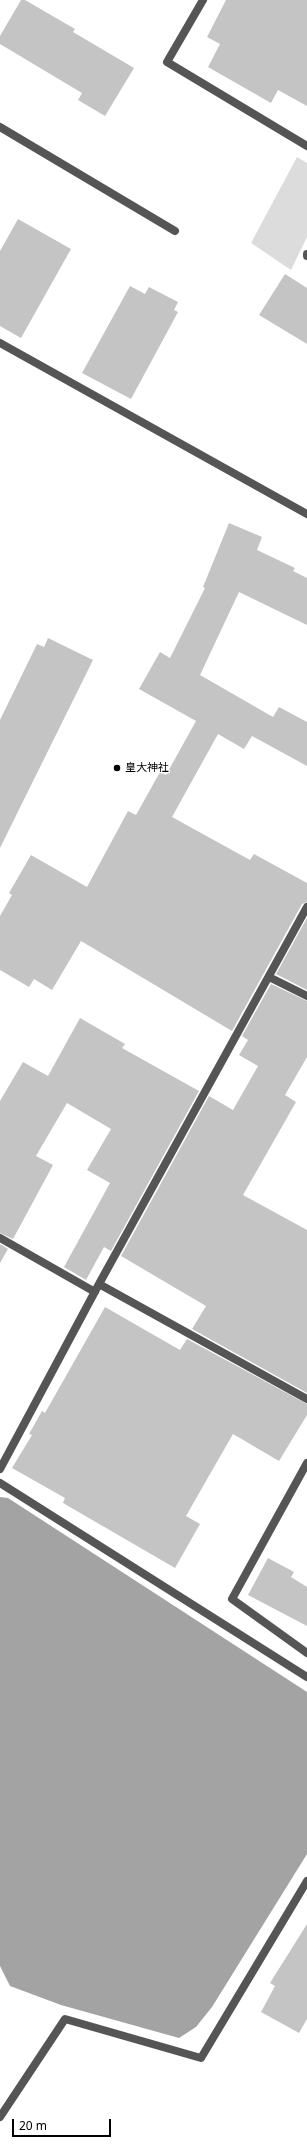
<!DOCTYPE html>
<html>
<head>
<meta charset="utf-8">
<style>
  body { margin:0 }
  #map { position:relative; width:307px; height:2149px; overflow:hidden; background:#fff; font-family:"Noto Sans",sans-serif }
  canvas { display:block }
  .scale { position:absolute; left:12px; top:2119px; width:99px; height:18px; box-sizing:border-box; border:2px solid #000; border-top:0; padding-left:5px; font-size:12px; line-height:14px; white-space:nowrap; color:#000; -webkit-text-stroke:3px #fff; paint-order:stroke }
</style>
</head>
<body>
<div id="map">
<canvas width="307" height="2149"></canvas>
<div class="scale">20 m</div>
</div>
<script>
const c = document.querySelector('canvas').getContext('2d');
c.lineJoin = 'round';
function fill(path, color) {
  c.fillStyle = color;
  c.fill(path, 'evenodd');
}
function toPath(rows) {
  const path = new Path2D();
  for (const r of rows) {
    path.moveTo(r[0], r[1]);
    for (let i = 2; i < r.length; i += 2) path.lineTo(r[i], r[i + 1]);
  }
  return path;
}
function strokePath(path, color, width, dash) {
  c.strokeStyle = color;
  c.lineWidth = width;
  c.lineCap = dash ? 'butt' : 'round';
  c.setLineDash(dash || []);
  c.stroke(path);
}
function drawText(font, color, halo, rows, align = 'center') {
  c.font = font + ' "Noto Sans","Noto Sans JP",sans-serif';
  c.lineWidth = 3;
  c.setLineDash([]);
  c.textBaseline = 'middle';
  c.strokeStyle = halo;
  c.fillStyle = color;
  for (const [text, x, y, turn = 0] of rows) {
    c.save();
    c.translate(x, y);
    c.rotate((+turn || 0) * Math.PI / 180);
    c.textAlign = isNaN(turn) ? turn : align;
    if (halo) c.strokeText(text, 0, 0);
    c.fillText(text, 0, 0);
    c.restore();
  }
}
fill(toPath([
  [297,157,307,163,307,237,291,270,251,243]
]), '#dcdcdc');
fill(toPath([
  [0,1497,8,1498,307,1692,307,1854,212,2007,196,2027,179,2038,61,2005,10,1986,0,1966]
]), '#a3a3a3');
fill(toPath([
  [21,0,25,0,75,29,73,32,134,68,105,116,78,100,82,93,0,44,0,36],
  [226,0,307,0,307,106,278,90,271,103,208,67,220,44,207,37],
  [18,219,71,249,21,338,0,326,0,251],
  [285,274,307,288,307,344,259,315],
  [130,286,145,294,149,287,178,302,174,310,178,312,131,399,82,373],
  [229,523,262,537,257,550,295,568,293,571,307,578,307,625,239,592,200,675,273,717,279,707,307,722,307,766,252,736,244,749,218,734,172,817,250,860,254,854,307,883,307,902,302,904,232,1031,81,941,52,990,34,979,29,987,0,970,0,916,12,895,9,893,31,855,87,887,128,811,136,815,160,772,166,775,196,721,139,689,160,652,170,658,205,588,203,587],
  [48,638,93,660,0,848,0,720,37,644,44,647],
  [307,918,307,990,276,974],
  [271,984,307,1001,307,1057,285,1095,296,1102,243,1195,307,1230,307,1393,192,1329,206,1306,121,1256,209,1096,233,1110,258,1066,239,1055,248,1040,242,1036],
  [80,1018,125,1044,122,1048,199,1091,111,1251,104,1247,86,1280,64,1267,110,1183,87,1170,111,1129,67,1103,36,1156,53,1165,13,1239,0,1233,0,1101,23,1062,48,1076],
  [0,1244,8,1249,0,1263],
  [105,1307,180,1350,187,1339,307,1404,307,1415,279,1461,233,1434,186,1516,200,1524,175,1568,63,1503,65,1498,12,1468,32,1435,29,1434,42,1411,45,1413],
  [268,1558,294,1572,291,1577,307,1587,307,1626,248,1595],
  [307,1924,307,2019,299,2033,261,2012,275,1986,270,1983]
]), '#c4c4c4');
strokePath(toPath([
  [203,0,167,62,307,146],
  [0,127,175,231],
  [307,254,307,256],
  [0,343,307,514],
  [269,977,307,996],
  [0,1238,95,1292],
  [99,1284,307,1399],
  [307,1463,232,1599,307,1653],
  [0,1469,99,1284,307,907],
  [0,1483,307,1677],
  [0,2117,65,2019,201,2058,307,1881]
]), '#555', 8);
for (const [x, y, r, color] of [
  [117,768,4,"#000"]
]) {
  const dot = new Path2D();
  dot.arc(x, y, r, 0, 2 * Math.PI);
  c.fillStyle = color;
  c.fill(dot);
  strokePath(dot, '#fff', 1.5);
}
drawText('11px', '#000', '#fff', [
  ["皇大神社",125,768]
], 'left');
</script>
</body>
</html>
